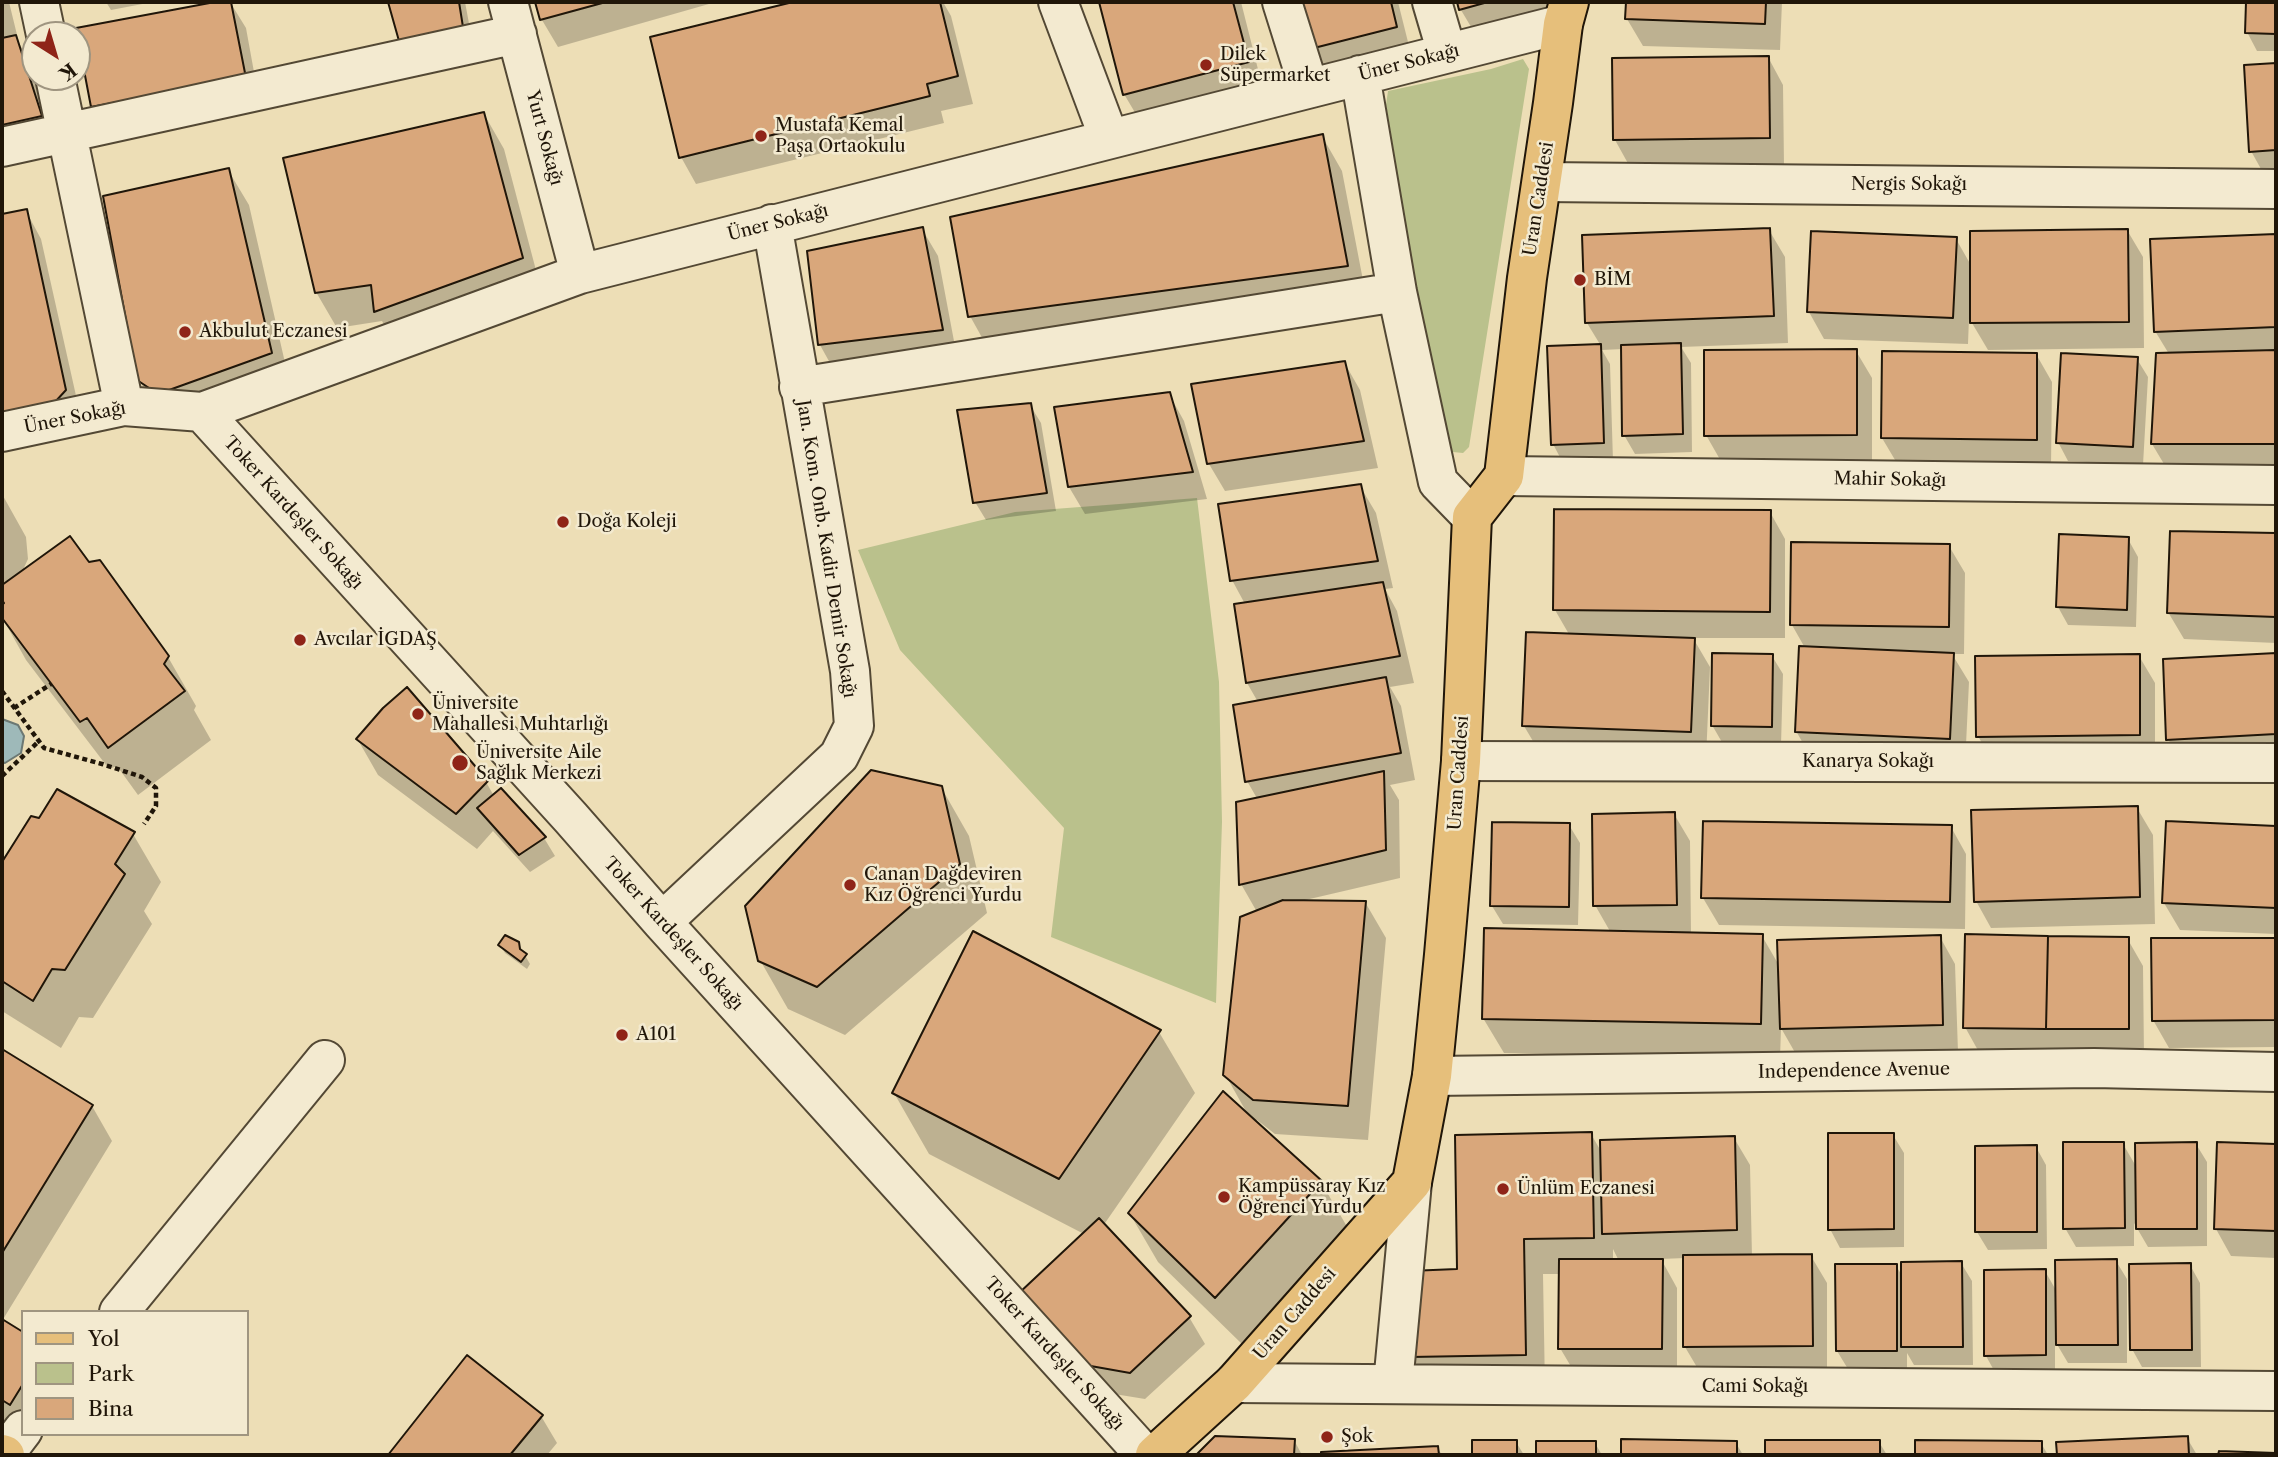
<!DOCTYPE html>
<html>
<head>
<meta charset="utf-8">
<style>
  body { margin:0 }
  #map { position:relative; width:2278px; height:1457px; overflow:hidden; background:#eddeb6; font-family:"Libre Caslon Text",serif }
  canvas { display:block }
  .frame { position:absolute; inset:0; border:4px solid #201609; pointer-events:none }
  .legend { position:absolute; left:21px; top:1310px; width:228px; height:126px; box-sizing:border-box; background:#f3ead0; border:2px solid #9f9580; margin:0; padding:9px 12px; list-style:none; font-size:21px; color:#201609 }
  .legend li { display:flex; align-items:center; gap:14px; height:35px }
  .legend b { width:35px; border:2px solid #9f9580 }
  .north { position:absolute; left:21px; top:21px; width:70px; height:70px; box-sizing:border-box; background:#f3ead0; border:2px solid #9f9580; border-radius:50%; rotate:143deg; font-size:19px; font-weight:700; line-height:28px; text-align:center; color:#201609 }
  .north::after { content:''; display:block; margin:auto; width:24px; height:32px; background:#8f2418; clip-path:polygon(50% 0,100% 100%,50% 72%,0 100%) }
</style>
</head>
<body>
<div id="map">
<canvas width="2278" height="1457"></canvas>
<div class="frame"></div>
<ul class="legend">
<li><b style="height:9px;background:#e6bf7b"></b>Yol</li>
<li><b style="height:19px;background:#bac18c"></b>Park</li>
<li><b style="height:19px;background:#d9a77b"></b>Bina</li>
</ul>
<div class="north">K</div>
</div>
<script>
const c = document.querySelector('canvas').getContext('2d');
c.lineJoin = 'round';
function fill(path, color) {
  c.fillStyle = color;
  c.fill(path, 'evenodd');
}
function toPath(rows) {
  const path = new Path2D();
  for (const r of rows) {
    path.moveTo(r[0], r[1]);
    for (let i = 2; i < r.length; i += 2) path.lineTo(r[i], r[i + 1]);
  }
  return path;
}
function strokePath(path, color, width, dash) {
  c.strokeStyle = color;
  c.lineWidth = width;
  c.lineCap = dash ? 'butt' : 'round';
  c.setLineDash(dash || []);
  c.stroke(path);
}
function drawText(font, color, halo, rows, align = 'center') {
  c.font = font + ' "Libre Caslon Text",serif';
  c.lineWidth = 5;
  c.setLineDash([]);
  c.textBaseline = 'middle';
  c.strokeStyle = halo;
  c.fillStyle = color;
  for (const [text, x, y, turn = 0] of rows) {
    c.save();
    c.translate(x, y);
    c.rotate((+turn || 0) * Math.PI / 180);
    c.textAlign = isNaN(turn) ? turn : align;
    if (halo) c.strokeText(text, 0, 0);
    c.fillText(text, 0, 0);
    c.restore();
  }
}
fill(toPath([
  [1523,59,1529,69,1469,447,1463,453,1453,452,1442,442,1386,105,1388,91,1491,69],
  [1197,498,1219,682,1222,822,1216,1003,1051,937,1064,828,900,650,858,550,1015,512]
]), '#bac18c');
const water = toPath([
  [2,719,18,725,24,736,21,753,5,763,2,762,2,719]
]);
fill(water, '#9eb9b9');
strokePath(water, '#6c7873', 2);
fill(toPath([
  [2,2,9,2,19,43,35,71,35,77,37,77,61,152,2,165],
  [106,2,153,2,111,10],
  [225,2,230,2,246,28,260,105,109,134,93,107,78,29],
  [390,2,465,2,473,45,401,41],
  [537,2,716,2,558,47,542,20],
  [800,2,943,2,951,16,973,104,941,111,944,123,696,184,681,157,652,38],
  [1101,2,1241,2,1263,89,1140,121,1124,94],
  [1300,2,1398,2,1411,54,1327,76,1311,49],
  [1459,2,1556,2,1551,15,1477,37,1461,10],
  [1627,2,1782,2,1780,50,1643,46,1627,19],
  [2247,2,2276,2,2276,51,2257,51,2247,32],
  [1768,57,1783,85,1784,165,1630,167,1615,140],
  [2276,65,2276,169,2261,169,2251,151,2246,66],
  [484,114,504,149,542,293,396,346,382,321,337,328,316,292],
  [1322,136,1342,171,1367,301,990,352,970,316],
  [228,170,249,205,291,389,160,415,139,380],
  [26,211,41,239,81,418,2,443,2,216],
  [922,229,938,256,957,357,835,372,820,345,809,252],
  [1769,230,1785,257,1788,343,1681,347,1691,363,1692,452,1635,454,1624,435,1623,349,1602,350,1610,364,1613,461,1563,463,1553,444,1601,346,1587,323],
  [2127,230,2143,257,2144,348,1988,350,1969,318,1968,344,1824,339,1809,312,1956,239,1972,267],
  [2276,236,2276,479,2173,479,2152,444,2169,354,2155,331,2152,240],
  [1856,351,1872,378,1872,462,1722,463,1706,435],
  [2036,354,2052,382,2051,467,1898,465,1882,438],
  [2137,359,2148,377,2143,465,2068,461,2058,442],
  [1344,362,1360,390,1378,468,1225,491,1209,464],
  [1169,394,1184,421,1207,499,1085,514,1069,487],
  [1030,405,1041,423,1056,511,986,520,975,502],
  [1360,486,1376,513,1393,588,1385,589,1397,611,1414,683,1390,687,1401,706,1415,780,1390,785,1399,800,1400,878,1301,901,1365,902,1386,938,1368,1140,1275,1134,1257,1120,1255,1122,1321,1182,1349,1230,1243,1345,1158,1262,1130,1214,1248,1115,1225,1074,1257,912,1241,884,1258,800,1247,781,1258,702,1247,683,1236,606,1245,604,1232,580],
  [2,494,26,537,28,559,22,572,88,564,168,657,196,706,194,710,211,740,138,795,117,766,109,769,26,660,2,617,2,608,5,605,2,599],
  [1770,512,1785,539,1785,638,1693,638,1710,667,1706,759,1540,753,1524,726,1570,636,1555,610],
  [2171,533,2276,535,2276,643,2184,639,2168,612],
  [2128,539,2138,557,2136,627,2068,625,2058,607],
  [1949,546,1965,573,1964,654,1952,654,1969,682,1965,766,1812,759,1796,731,1805,648,1792,625],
  [2276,655,2276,762,2184,766,2168,739,2165,660],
  [1772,656,1783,674,1781,745,1723,744,1712,725],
  [2139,656,2155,683,2155,761,1993,763,1978,736],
  [358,740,486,782,494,796,544,838,555,856,530,872,493,831,477,849,378,775],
  [941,787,969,836,987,913,845,1035,788,1009,760,960],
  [2137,808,2153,835,2155,924,1991,928,1976,901],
  [1674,814,1690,841,1691,934,1762,936,1780,967,1940,937,1955,964,1958,1052,1797,1056,1781,1028,1780,1059,1504,1053,1483,1018,1611,933,1595,905],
  [32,818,133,834,161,882,144,911,152,924,93,1018,79,1017,61,1048,2,1011,2,866],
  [2168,823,2276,828,2276,934,2180,930,2164,903],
  [1569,825,1580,843,1578,925,1503,924,1492,906],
  [1951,827,1966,854,1965,929,1719,925,1703,898],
  [2127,938,2143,966,2144,1056,1980,1054,1965,1027],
  [2276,939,2276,1047,2169,1048,2153,1020,2153,940],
  [518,943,530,964,527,969,505,953,500,945],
  [1159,1032,1195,1093,1103,1226,1189,1317,1205,1344,1145,1399,1102,1392,1036,1322,1084,1234,929,1154,894,1093],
  [2,1051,92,1106,112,1141,2,1321],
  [1591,1134,1602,1153,1734,1138,1750,1165,1752,1257,1811,1256,1827,1283,1827,1373,1701,1374,1685,1347,1685,1258,1661,1259,1677,1288,1677,1376,1576,1375,1560,1348,1560,1274,1543,1274,1545,1389,1432,1392,1412,1356,1459,1271],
  [1613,1249,1619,1261,1613,1260],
  [1893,1135,1904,1153,1904,1247,1840,1248,1830,1229],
  [2123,1144,2137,1168,2196,1144,2207,1162,2207,1246,2148,1247,2134,1223,2134,1246,2076,1247,2065,1228],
  [2219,1144,2276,1146,2276,1258,2231,1256,2216,1229],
  [2036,1147,2046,1165,2047,1249,1988,1250,1977,1232],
  [2116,1261,2127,1279,2127,1363,2068,1363,2055,1341,2055,1373,1996,1374,1986,1356,2045,1271,2057,1292],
  [1961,1263,1972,1281,1973,1365,1914,1365,1907,1353,1907,1368,1848,1369,1837,1351,1896,1266,1903,1277],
  [2190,1265,2200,1283,2201,1367,2142,1367,2132,1349],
  [2,1321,23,1334,23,1434,2,1421],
  [468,1358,541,1416,557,1443,547,1455,391,1455],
  [1216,1438,1294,1440,1302,1455,1198,1455],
  [2187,1438,2197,1455,2058,1455,2058,1444],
  [1623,1441,1736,1443,1743,1455,1623,1455],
  [1474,1442,1516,1442,1524,1455,1474,1455],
  [1767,1442,1879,1442,1887,1455,1767,1455],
  [1917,1442,2041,1443,2048,1455,1917,1455],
  [1538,1443,1595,1443,1602,1455,1538,1455],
  [1437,1447,1442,1455,1323,1455,1323,1454]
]), '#0003');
const building = toPath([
  [215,2,231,2,246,78,91,107,76,28,215,2],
  [388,2,459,2,463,27,399,41,388,2],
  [535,2,606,2,540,20,535,2],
  [793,2,940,2,958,76,927,84,930,96,679,158,650,37,793,2],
  [1099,2,1233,2,1249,62,1123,95,1099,2],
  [1298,2,1391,2,1397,27,1310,49,1298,2],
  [1457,2,1488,2,1459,10,1457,2],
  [1626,2,1766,2,1765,24,1625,19,1626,2],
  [2246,2,2276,2,2276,34,2245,33,2246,2],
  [16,35,42,116,2,125,2,38,16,35],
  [1769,56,1770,138,1613,140,1612,58,1769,56],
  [2276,63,2276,150,2249,152,2244,65,2276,63],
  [484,112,523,258,374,312,371,285,315,293,283,158,484,112],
  [1323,134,1348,266,968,317,950,217,1323,134],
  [229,168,272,353,158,394,137,380,103,196,229,168],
  [27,209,66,390,55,402,2,413,2,214,27,209],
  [923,227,943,330,818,345,807,251,923,227],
  [1770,228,1774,316,1585,323,1582,235,1770,228],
  [2128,229,2129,322,1970,323,1970,231,2128,229],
  [1811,231,1957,237,1953,318,1807,312,1811,231],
  [2276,234,2276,327,2154,332,2150,239,2276,234],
  [1681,343,1683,434,1622,436,1621,345,1681,343],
  [1601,344,1604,443,1551,445,1547,346,1601,344],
  [1857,349,1857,435,1704,436,1704,350,1857,349],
  [2276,350,2276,444,2151,444,2156,353,2276,350],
  [1882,351,2037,353,2037,440,1881,438,1882,351],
  [2061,353,2138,357,2133,447,2056,443,2061,353],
  [1345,361,1364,441,1207,464,1191,384,1345,361],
  [1170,392,1193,472,1068,487,1054,407,1170,392],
  [1031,403,1047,493,973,503,957,410,1031,403],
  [1361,484,1378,561,1230,581,1218,504,1361,484],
  [1554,509,1771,510,1770,612,1553,610,1554,509],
  [2170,531,2276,533,2276,617,2167,613,2170,531],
  [2059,534,2129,537,2127,610,2056,607,2059,534],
  [70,536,89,562,100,560,169,656,164,664,185,691,108,748,87,718,80,722,2,618,2,605,4,603,2,600,2,585,70,536],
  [1791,542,1950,544,1949,627,1790,625,1791,542],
  [1383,582,1400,656,1246,683,1234,604,1383,582],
  [1526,632,1695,638,1691,732,1522,726,1526,632],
  [1799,646,1954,653,1950,739,1795,732,1799,646],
  [1712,653,1773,654,1772,727,1711,726,1712,653],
  [2276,653,2276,734,2166,740,2163,659,2276,653],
  [2140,654,2140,735,1976,737,1975,656,2140,654],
  [1386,677,1401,753,1245,782,1233,705,1386,677],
  [407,687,488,781,456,814,356,739,383,708,407,687],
  [871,770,942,786,960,864,817,987,758,961,745,906,871,770],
  [1384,771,1386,850,1239,885,1236,802,1384,771],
  [501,788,546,837,519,855,477,808,501,788],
  [57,789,135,832,115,864,125,874,65,970,52,969,33,1001,2,981,2,862,31,816,39,818,57,789],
  [2138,806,2140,897,1974,902,1971,810,2138,806],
  [1675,812,1677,905,1593,906,1592,814,1675,812],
  [1703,821,1952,825,1950,902,1701,898,1703,821],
  [2166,821,2276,826,2276,908,2162,903,2166,821],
  [1492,822,1570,823,1569,907,1490,906,1492,822],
  [1283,900,1366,901,1348,1106,1253,1100,1223,1075,1240,917,1283,900],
  [1484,928,1763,934,1761,1024,1482,1019,1484,928],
  [973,931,1161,1030,1059,1179,892,1093,973,931],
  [1965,934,2048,936,2046,1029,1963,1028,1965,934],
  [505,935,519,942,520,949,527,954,521,962,498,945,505,935],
  [1941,935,1943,1025,1780,1029,1777,940,1941,935],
  [2048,936,2129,937,2129,1029,2046,1029,2048,936],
  [2151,938,2276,938,2276,1020,2152,1021,2151,938],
  [2,1049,93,1105,2,1253,2,1049],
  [1223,1091,1322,1181,1215,1298,1128,1213,1223,1091],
  [1592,1132,1594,1238,1524,1239,1526,1355,1410,1357,1409,1271,1457,1269,1455,1135,1592,1132],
  [1828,1133,1894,1133,1894,1229,1828,1230,1828,1133],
  [1735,1136,1737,1230,1602,1234,1600,1140,1735,1136],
  [2063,1142,2124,1142,2125,1228,2063,1229,2063,1142],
  [2197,1142,2197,1229,2136,1229,2135,1143,2197,1142],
  [2217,1142,2276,1144,2276,1231,2214,1229,2217,1142],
  [2037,1145,2037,1232,1975,1232,1975,1146,2037,1145],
  [1099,1218,1191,1316,1130,1373,1085,1365,1018,1294,1099,1218],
  [1812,1254,1813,1346,1683,1347,1683,1255,1812,1254],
  [1559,1259,1663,1259,1662,1349,1558,1349,1559,1259],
  [2117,1259,2118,1345,2056,1345,2055,1260,2117,1259],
  [1962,1261,1963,1347,1901,1347,1901,1262,1962,1261],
  [2191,1263,2192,1350,2130,1350,2129,1264,2191,1263],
  [1835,1264,1897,1264,1897,1351,1836,1351,1835,1264],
  [2046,1269,2046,1355,1984,1356,1984,1270,2046,1269],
  [2,1319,23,1332,23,1384,10,1405,2,1400,2,1319],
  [467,1355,543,1415,510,1455,388,1455,467,1355],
  [1215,1436,1295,1439,1294,1455,1196,1455,1215,1436],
  [2188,1436,2189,1455,2057,1455,2056,1442,2188,1436],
  [1621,1439,1737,1441,1737,1455,1621,1455,1621,1439],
  [1472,1440,1517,1440,1517,1455,1472,1455,1472,1440],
  [1765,1440,1880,1440,1880,1455,1765,1455,1765,1440],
  [1915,1440,2042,1441,2042,1455,1915,1455,1915,1440],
  [1536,1441,1596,1441,1596,1455,1536,1455,1536,1441],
  [1438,1446,1439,1455,1321,1455,1321,1452,1438,1446],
  [2219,1451,2276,1453,2276,1455,2218,1455,2219,1451]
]);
fill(building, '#d9a77b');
strokePath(building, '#201609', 2);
const minor = toPath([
  [39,2,46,35],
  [508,2,580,274],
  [1058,2,1109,138],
  [1282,2,1309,88],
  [1432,2,1447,53],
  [1360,75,1397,292,1438,482,1472,517],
  [55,77,124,406],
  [2,147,517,34],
  [1542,182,2276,189],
  [799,387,1397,292],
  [202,412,571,818,662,922,1145,1455],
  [2,432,124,406,202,412,580,274,1563,24],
  [1504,476,2276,485],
  [1461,761,2276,763],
  [662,922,839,756,854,726,850,671,772,224],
  [1432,1076,2094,1068,2276,1072],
  [119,1312,325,1060],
  [1234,1383,2276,1391],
  [1393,1384,1412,1182],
  [4,1455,23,1430]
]);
const major = toPath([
  [2,1454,5,1455],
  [1155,1455,1234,1383,1412,1182,1432,1076,1444,955,1461,761,1472,517,1504,476,1527,278,1553,103,1563,24,1569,2]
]);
strokePath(minor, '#534834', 42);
strokePath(major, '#201609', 42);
strokePath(toPath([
  [2,691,44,748,102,764,142,777,156,788,156,806,144,824],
  [14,708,51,684],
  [2,776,38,742]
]), '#201609', 4.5, [5, 3.5]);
strokePath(minor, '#f3ead0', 38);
strokePath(major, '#e6bf7b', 38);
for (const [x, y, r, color] of [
  [1206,65,7,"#8f2418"],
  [761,136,7,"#8f2418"],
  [1580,280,7,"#8f2418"],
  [185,332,7,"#8f2418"],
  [563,522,7,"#8f2418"],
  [300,640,7,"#8f2418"],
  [418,714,7,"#8f2418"],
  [460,763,9,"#8f2418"],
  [850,885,7,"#8f2418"],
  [622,1035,7,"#8f2418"],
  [1503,1189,7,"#8f2418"],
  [1224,1197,7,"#8f2418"],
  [1327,1437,7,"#8f2418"]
]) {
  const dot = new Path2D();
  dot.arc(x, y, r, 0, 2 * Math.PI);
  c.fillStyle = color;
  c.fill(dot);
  strokePath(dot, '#f3ead0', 2.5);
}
drawText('18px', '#201609', '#f3ead0', [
  ["Dilek",1220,55],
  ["Süpermarket",1220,76],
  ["Mustafa Kemal",775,126],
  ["Paşa Ortaokulu",775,147],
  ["BİM",1594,280],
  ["Akbulut Eczanesi",199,332],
  ["Doğa Koleji",577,522],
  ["Avcılar İGDAŞ",314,640],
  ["Üniversite",432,704],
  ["Mahallesi Muhtarlığı",432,725],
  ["Üniversite Aile",476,753],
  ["Sağlık Merkezi",476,774],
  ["Canan Dağdeviren",864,875],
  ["Kız Öğrenci Yurdu",864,896],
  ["A101",636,1035],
  ["Kampüssaray Kız",1238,1187],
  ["Öğrenci Yurdu",1238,1208],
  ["Ünlüm Eczanesi",1517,1189],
  ["Şok",1341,1437]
], 'left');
drawText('18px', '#201609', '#f3ead0', [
  ["Üner Sokağı",1409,63,-14],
  ["Yurt Sokağı",544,138,75],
  ["Nergis Sokağı",1909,185],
  ["Uran Caddesi",1539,199,-81],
  ["Üner Sokağı",778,223,-14],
  ["Üner Sokağı",75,418,-11],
  ["Mahir Sokağı",1890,480,1],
  ["Toker Kardeşler Sokağı",293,513,48],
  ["Jan. Kom. Onb. Kadir Demir Sokağı",826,549,81],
  ["Kanarya Sokağı",1868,762],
  ["Uran Caddesi",1459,773,-86],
  ["Toker Kardeşler Sokağı",673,934,48],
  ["Independence Avenue",1854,1071,-1],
  ["Uran Caddesi",1295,1314,-49],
  ["Toker Kardeşler Sokağı",1054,1354,48],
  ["Cami Sokağı",1755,1387]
]);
</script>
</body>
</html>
